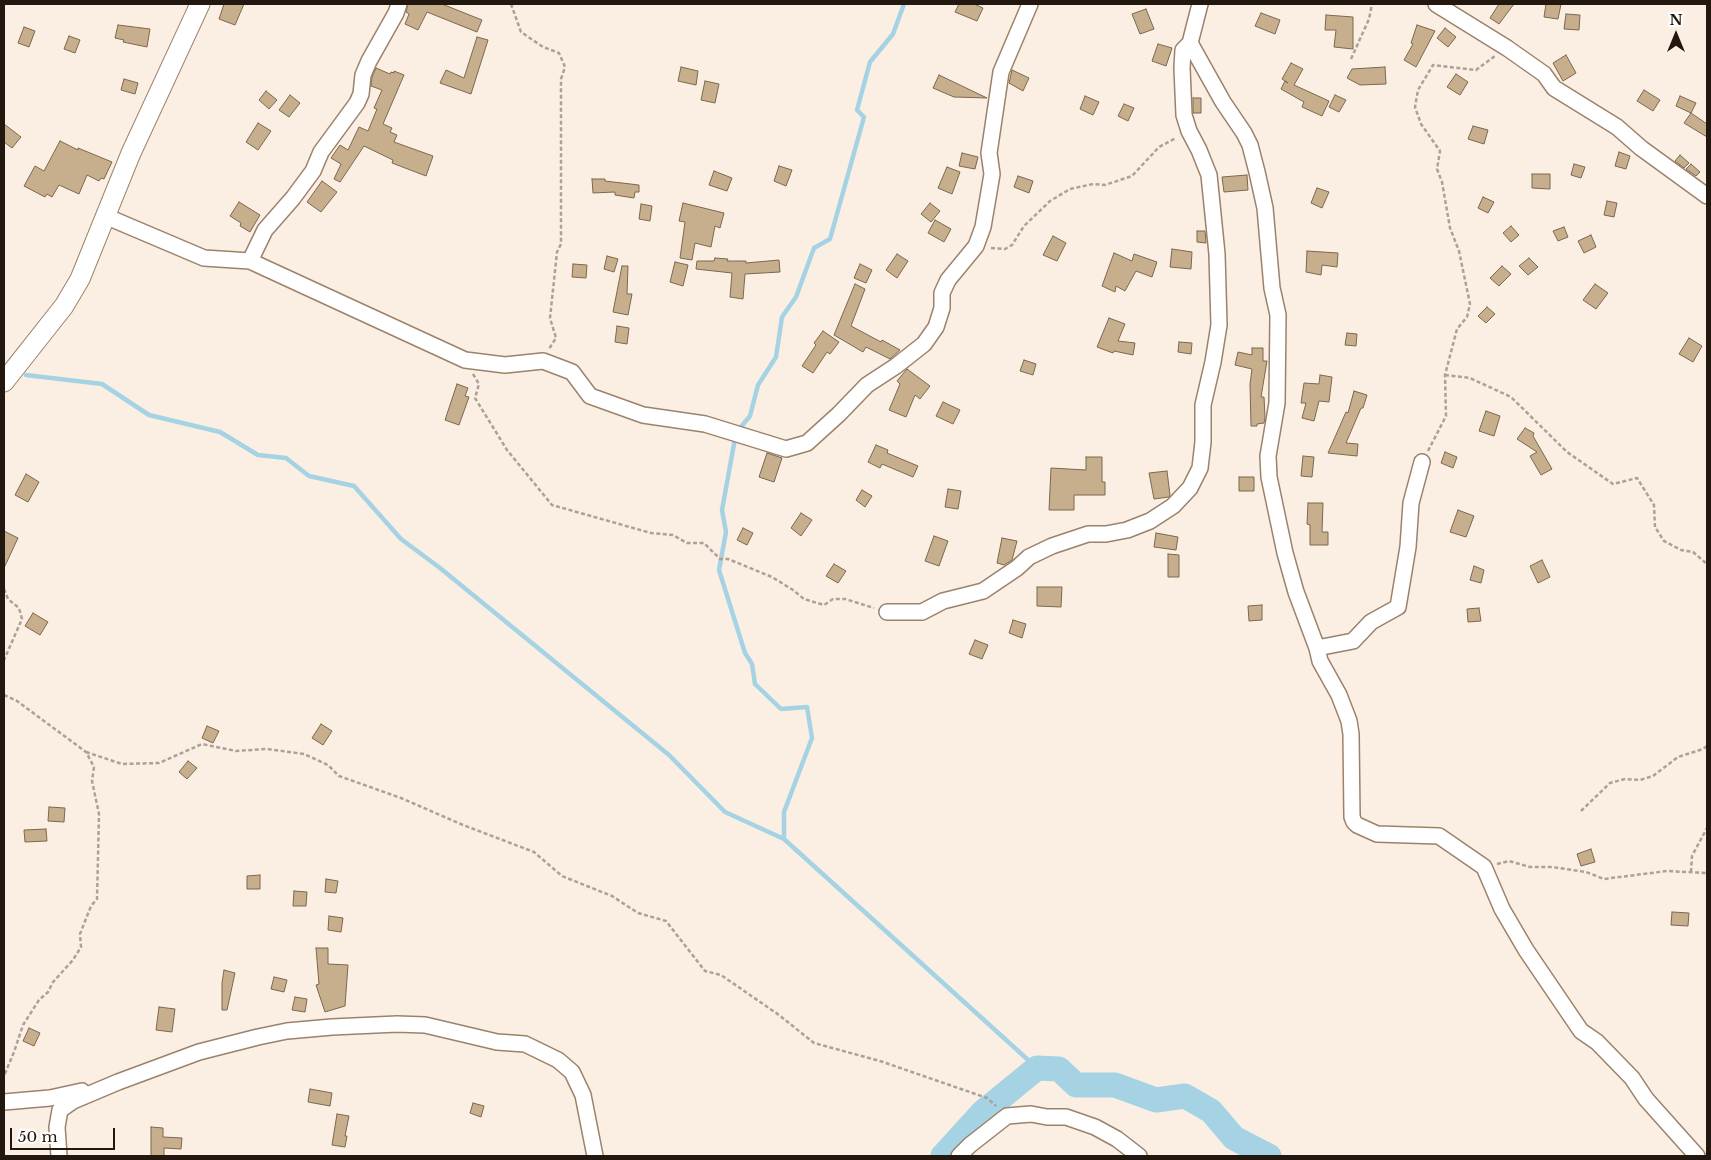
<!DOCTYPE html>
<html>
<head>
<meta charset="utf-8">
<style>
  body { margin:0 }
  #map { position:relative; width:1711px; height:1160px; overflow:hidden; background:#fbefe4; font-family:"Libre Baskerville",serif }
  canvas { display:block }
  .frame { position:absolute; inset:0; border:5px solid #22180f; pointer-events:none }
  .north { position:absolute; left:1651px; top:10px; width:50px; height:50px; -webkit-text-stroke:4px #fff; paint-order:stroke; rotate:0deg; font-size:14px; font-weight:700; line-height:20px; text-align:center; color:#22180f }
  .north::after { content:''; display:block; margin:auto; width:18px; height:22px; background:#22180f; clip-path:polygon(50% 0,100% 100%,50% 72%,0 100%) }
  .scale { position:absolute; left:10px; top:1128px; width:105px; height:22px; box-sizing:border-box; border:2px solid #22180f; border-top:0; padding-left:6px; font-size:15px; line-height:18px; white-space:nowrap; color:#22180f; -webkit-text-stroke:4px #fff; paint-order:stroke }
</style>
</head>
<body>
<div id="map">
<canvas width="1711" height="1160"></canvas>
<div class="frame"></div>
<div class="north">N</div>
<div class="scale">50 m</div>
</div>
<script>
const c = document.querySelector('canvas').getContext('2d');
c.lineJoin = 'round';
function toPath(rows) {
  const path = new Path2D();
  for (const r of rows) {
    path.moveTo(r[0], r[1]);
    for (let i = 2; i < r.length; i += 2) path.lineTo(r[i], r[i + 1]);
  }
  return path;
}
function strokePath(path, color, width, dash) {
  c.strokeStyle = color;
  c.lineWidth = width;
  c.lineCap = dash ? 'butt' : 'round';
  c.setLineDash(dash || []);
  c.stroke(path);
}
function fill(path, color) {
  c.fillStyle = color;
  c.fill(path, 'evenodd');
}
strokePath(toPath([
  [26,375,102,384,149,415,220,432,258,455,286,458,309,476,354,486,401,539,440,568,669,755,725,812,784,839,1037,1068],
  [784,839,784,812,812,738,807,707,781,709,755,684,752,664,745,653,719,570,726,532,722,510,736,433,750,416,758,385,776,357,782,317,796,297,814,248,830,239,864,117,857,110,870,62,893,34,904,4]
]), '#a5d3e4', 4.5);
strokePath(toPath([
  [943,1156,983,1112,1037,1068,1059,1069,1076,1085,1115,1085,1156,1100,1185,1096,1211,1111,1234,1138,1269,1156]
]), '#a5d3e4', 25);
const building = toPath([
  [224,4,244,4,235,25,219,19,224,4],
  [408,4,442,4,482,20,477,32,427,12,418,30,405,24,409,14,406,12,408,4],
  [959,4,974,4,983,8,977,21,955,12,959,4],
  [1499,4,1514,4,1499,24,1490,18,1499,4],
  [1546,4,1561,4,1558,19,1544,17,1546,4],
  [1146,9,1154,29,1140,34,1132,14,1146,9],
  [1261,13,1280,20,1275,34,1255,26,1261,13],
  [1566,14,1580,15,1579,30,1564,29,1566,14],
  [1326,15,1353,17,1353,49,1334,47,1336,30,1325,30,1326,15],
  [118,25,150,29,147,47,123,42,124,40,115,38,118,25],
  [1417,25,1435,31,1416,67,1404,60,1413,44,1411,43,1417,25],
  [24,27,35,31,29,47,18,43,24,27],
  [1445,28,1456,37,1448,47,1437,38,1445,28],
  [69,36,80,40,75,53,64,49,69,36],
  [477,37,488,40,471,94,440,83,446,70,464,78,477,37],
  [1158,44,1172,48,1166,66,1152,61,1158,44],
  [1566,55,1576,73,1563,81,1553,63,1566,55],
  [1291,63,1303,69,1294,85,1329,101,1322,116,1302,107,1304,102,1281,89,1285,81,1288,83,1282,79,1291,63],
  [681,67,698,71,696,85,678,81,681,67],
  [1385,67,1386,84,1360,85,1347,78,1352,69,1385,67],
  [376,68,390,74,391,72,394,73,394,71,404,75,383,124,392,128,390,132,397,135,394,142,433,156,426,176,392,163,393,160,364,146,340,182,334,179,341,164,331,158,340,145,348,150,359,127,368,131,377,109,374,108,382,90,371,86,372,77,376,68],
  [1012,70,1029,78,1023,91,1009,83,1012,70],
  [1456,74,1468,82,1460,95,1447,87,1456,74],
  [939,75,987,98,954,97,933,88,939,75],
  [124,79,138,83,135,94,121,90,124,79],
  [705,81,719,84,715,103,701,100,705,81],
  [1644,90,1660,100,1653,111,1637,101,1644,90],
  [266,91,277,100,269,109,259,100,266,91],
  [290,95,300,103,289,117,279,110,290,95],
  [1335,95,1346,100,1339,112,1329,107,1335,95],
  [1085,96,1099,102,1093,115,1080,109,1085,96],
  [1680,96,1696,103,1691,113,1676,106,1680,96],
  [1193,98,1201,98,1201,113,1193,113,1193,98],
  [1124,104,1134,108,1128,121,1118,116,1124,104],
  [1691,113,1707,124,1707,137,1684,123,1691,113],
  [258,123,271,131,258,150,246,142,258,123],
  [4,124,21,137,12,148,4,142,4,124],
  [1473,126,1488,130,1484,144,1468,139,1473,126],
  [60,141,78,150,78,148,112,162,104,179,101,178,99,181,87,175,79,194,59,185,52,197,47,194,45,197,24,186,35,166,44,171,60,141],
  [1619,152,1630,156,1626,169,1615,166,1619,152],
  [962,153,978,157,975,169,959,166,962,153],
  [1680,155,1689,163,1684,168,1675,161,1680,155],
  [1574,164,1585,167,1581,178,1571,175,1574,164],
  [1691,164,1700,172,1696,176,1686,169,1691,164],
  [779,166,792,170,786,186,774,181,779,166],
  [947,167,960,172,952,194,938,188,947,167],
  [714,171,732,178,727,191,709,185,714,171],
  [1532,174,1550,174,1550,189,1532,188,1532,174],
  [1247,175,1248,190,1224,192,1222,177,1247,175],
  [1018,176,1033,181,1029,193,1014,187,1018,176],
  [592,179,605,179,605,181,639,185,639,192,635,192,634,198,615,195,615,192,593,193,592,179],
  [322,181,337,192,321,212,307,202,322,181],
  [1317,188,1329,192,1322,208,1311,203,1317,188],
  [1483,197,1494,202,1488,213,1478,208,1483,197],
  [1607,201,1617,203,1614,217,1604,215,1607,201],
  [239,202,260,215,250,232,240,226,241,223,230,216,239,202],
  [683,203,724,213,720,228,715,226,711,247,695,243,692,260,680,258,685,222,679,221,683,203],
  [930,203,940,211,931,222,921,214,930,203],
  [641,204,652,206,650,221,639,219,641,204],
  [935,220,951,229,944,242,928,233,935,220],
  [1511,226,1519,235,1511,242,1503,233,1511,226],
  [1564,227,1568,237,1558,241,1553,231,1564,227],
  [1197,231,1205,231,1206,243,1197,242,1197,231],
  [1591,235,1596,247,1584,253,1578,241,1591,235],
  [1053,236,1066,243,1057,261,1043,255,1053,236],
  [1172,249,1192,252,1191,269,1170,267,1172,249],
  [1307,251,1338,253,1337,267,1322,265,1321,275,1306,272,1307,251],
  [1114,253,1132,261,1134,254,1157,262,1152,277,1136,271,1125,291,1116,286,1115,292,1102,286,1114,253],
  [897,254,908,261,897,278,886,270,897,254],
  [607,256,618,259,614,272,604,269,607,256],
  [715,258,728,259,727,261,746,261,746,263,779,260,780,272,745,274,743,299,730,297,732,273,696,269,697,261,714,261,715,258],
  [1529,258,1538,267,1528,275,1519,266,1529,258],
  [675,262,688,265,683,286,670,282,675,262],
  [573,264,587,265,586,278,572,277,573,264],
  [860,264,872,270,866,283,854,278,860,264],
  [622,266,628,266,627,294,632,294,628,315,613,312,622,266],
  [1502,266,1511,274,1499,286,1490,278,1502,266],
  [855,284,865,289,851,326,881,342,882,340,900,350,890,359,866,347,863,352,834,335,855,284],
  [1595,284,1608,293,1596,309,1583,300,1595,284],
  [1487,307,1495,314,1486,323,1478,316,1487,307],
  [1109,318,1125,324,1118,341,1135,343,1133,355,1114,351,1113,353,1097,347,1109,318],
  [617,326,629,328,627,344,615,342,617,326],
  [823,331,839,342,830,354,827,352,813,373,802,366,816,345,814,343,823,331],
  [1347,333,1357,334,1356,346,1345,345,1347,333],
  [1689,338,1702,346,1693,362,1679,354,1689,338],
  [1179,342,1192,343,1191,354,1178,352,1179,342],
  [1252,348,1263,348,1263,361,1267,361,1261,397,1264,397,1265,418,1264,423,1257,424,1257,426,1251,426,1250,384,1252,369,1235,365,1238,352,1252,355,1252,348],
  [1024,360,1036,364,1033,375,1020,371,1024,360],
  [907,369,930,386,920,399,915,395,906,417,889,410,900,384,897,381,907,369],
  [1320,375,1332,377,1329,402,1319,401,1314,421,1302,418,1306,403,1301,403,1304,383,1319,384,1320,375],
  [457,384,468,388,465,396,469,397,459,425,445,420,457,384],
  [1354,391,1367,395,1363,408,1361,408,1346,443,1358,444,1357,456,1328,453,1346,412,1348,413,1354,391],
  [943,402,960,410,953,424,936,416,943,402],
  [1486,411,1500,416,1494,436,1479,431,1486,411],
  [1525,428,1534,433,1533,436,1552,469,1541,475,1530,456,1537,452,1517,439,1525,428],
  [876,445,888,450,887,453,918,466,913,477,882,464,880,468,868,462,876,445],
  [1445,452,1457,457,1453,468,1441,463,1445,452],
  [767,453,782,458,774,482,759,477,767,453],
  [1303,456,1314,457,1312,477,1301,476,1303,456],
  [1086,457,1102,457,1102,482,1105,482,1105,495,1074,495,1074,510,1049,510,1051,468,1086,470,1086,457],
  [1167,471,1170,495,1169,497,1154,499,1149,473,1167,471],
  [26,474,39,482,28,502,15,495,26,474],
  [1239,477,1254,477,1254,491,1239,491,1239,477],
  [948,489,961,491,958,509,945,507,948,489],
  [862,490,872,496,865,507,856,500,862,490],
  [1308,503,1323,503,1322,532,1328,532,1328,545,1310,545,1310,525,1307,524,1308,503],
  [1458,510,1474,516,1466,537,1450,532,1458,510],
  [801,513,812,520,801,536,791,528,801,513],
  [743,528,753,533,747,545,737,540,743,528],
  [4,531,18,538,4,568,4,531],
  [1156,533,1178,537,1176,550,1154,547,1156,533],
  [934,536,948,541,939,566,925,561,934,536],
  [1002,538,1017,541,1012,560,1004,565,997,563,1002,538],
  [1168,554,1179,555,1179,577,1168,577,1168,554],
  [1542,560,1550,577,1538,583,1530,566,1542,560],
  [834,564,846,571,838,583,826,576,834,564],
  [1474,566,1484,570,1481,583,1470,580,1474,566],
  [1037,587,1062,587,1061,607,1037,606,1037,587],
  [1262,605,1262,620,1249,621,1248,606,1262,605],
  [1479,608,1481,621,1468,622,1467,609,1479,608],
  [33,613,48,622,40,635,25,626,33,613],
  [1013,620,1026,624,1022,638,1009,633,1013,620],
  [975,640,988,645,982,659,969,654,975,640],
  [321,724,332,731,323,745,312,738,321,724],
  [207,726,219,731,213,743,202,738,207,726],
  [188,761,197,768,187,779,179,772,188,761],
  [49,807,65,808,64,822,48,821,49,807],
  [46,829,47,841,25,842,24,830,46,829],
  [1591,849,1595,862,1581,866,1577,854,1591,849],
  [260,875,260,889,247,889,247,876,260,875],
  [326,879,338,881,336,893,325,892,326,879],
  [294,891,307,892,306,906,293,906,294,891],
  [1672,912,1689,913,1688,926,1671,925,1672,912],
  [329,916,343,918,341,932,328,930,329,916],
  [316,948,328,948,328,964,348,965,345,1006,325,1012,316,985,319,984,316,948],
  [224,970,235,973,227,1010,222,1010,222,983,224,970],
  [274,977,287,980,284,992,271,989,274,977],
  [295,997,307,999,305,1012,292,1010,295,997],
  [159,1007,175,1009,172,1032,156,1030,159,1007],
  [29,1028,40,1033,34,1046,23,1041,29,1028],
  [310,1089,332,1093,330,1106,308,1102,310,1089],
  [473,1103,484,1106,481,1117,470,1113,473,1103],
  [337,1114,349,1116,345,1136,347,1136,345,1147,332,1145,337,1114],
  [151,1127,163,1128,163,1137,182,1138,181,1149,164,1148,164,1156,151,1156,151,1127]
]);
fill(building, '#c7af8e');
strokePath(building, '#7b684c', 1);
const minor = toPath([
  [1436,4,1507,48,1544,74,1554,88,1617,127,1641,148,1707,196],
  [1190,43,1223,102,1244,133,1250,145,1257,172,1265,208,1272,288,1278,315,1277,403,1268,456,1269,477,1285,553,1296,592,1317,648,1320,661,1339,695,1349,721,1351,734,1352,817,1354,822,1357,825,1377,834,1439,836,1484,867,1502,909,1526,950,1581,1031,1597,1042,1632,1078,1646,1099,1697,1156],
  [105,216,204,258,250,261,465,360,505,365,543,361,572,372,590,396,643,415,705,424,786,449,807,443,839,414,867,385,896,366,924,344,936,327,942,308,942,293,948,280,976,246,983,227,992,174,989,153,1001,72,1030,4],
  [250,261,265,230,293,198,313,171,321,152,357,103,361,94,363,75,369,61,396,13,399,4],
  [887,612,922,612,943,601,983,591,1017,568,1029,557,1052,546,1088,534,1106,534,1127,530,1150,521,1173,506,1190,488,1200,468,1203,442,1203,405,1213,362,1219,325,1217,254,1209,175,1199,150,1189,131,1184,115,1182,68,1183,50,1190,43,1200,4],
  [1317,648,1353,641,1371,622,1398,607,1408,547,1411,503,1422,462],
  [4,1102,50,1098,82,1091],
  [59,1156,57,1127,60,1110,73,1101,118,1082,199,1052,258,1037,287,1031,332,1027,397,1024,425,1025,497,1042,525,1044,558,1060,572,1072,583,1095,595,1156],
  [959,1156,970,1145,1007,1116,1031,1114,1047,1117,1066,1117,1095,1127,1117,1139,1139,1156]
]);
const tertiary = toPath([
  [4,382,64,306,80,279,131,153,200,4]
]);
strokePath(minor, '#9c826a', 18);
strokePath(tertiary, '#9c826a', 21);
strokePath(toPath([
  [511,4,521,32,543,47,559,53,565,67,561,79,561,244,557,252,550,318,556,338,549,349],
  [1351,59,1369,19,1372,4],
  [991,248,1005,249,1012,245,1024,226,1050,201,1070,189,1093,184,1105,185,1132,176,1159,147,1176,138],
  [473,374,479,384,475,398,507,450,552,505,651,533,673,535,687,543,704,543,720,559,728,559,772,577,793,590,804,599,824,605,833,599,845,599,874,608],
  [1445,375,1470,378,1511,397,1567,452,1613,484,1637,478,1654,505,1655,527,1664,541,1681,550,1693,552,1707,564],
  [1428,451,1446,416,1445,375,1457,329,1467,317,1470,304,1459,251,1450,228,1442,182,1437,169,1440,151,1421,124,1415,107,1418,90,1433,65,1476,70,1495,56],
  [4,589,8,599,19,608,22,619,4,660],
  [4,695,17,701,86,752,94,767,92,781,99,814,97,899,91,906,80,934,81,947,73,960,53,982,48,992,39,1000,23,1025,14,1052,4,1076],
  [86,752,122,764,159,763,202,744,236,751,267,749,304,754,328,765,339,776,401,798,463,825,534,852,562,876,612,896,638,913,666,921,705,971,721,975,779,1015,814,1043,880,1061,987,1098,996,1106],
  [1581,811,1610,783,1625,779,1640,780,1653,776,1678,757,1703,749,1707,746],
  [1497,864,1509,861,1530,867,1552,867,1586,872,1604,879,1667,871,1707,873],
  [1691,872,1692,856,1707,828]
]), '#aca197', 2.5, [4, 2.5]);
strokePath(minor, '#fff', 15);
strokePath(tertiary, '#fff', 19);
</script>
</body>
</html>
